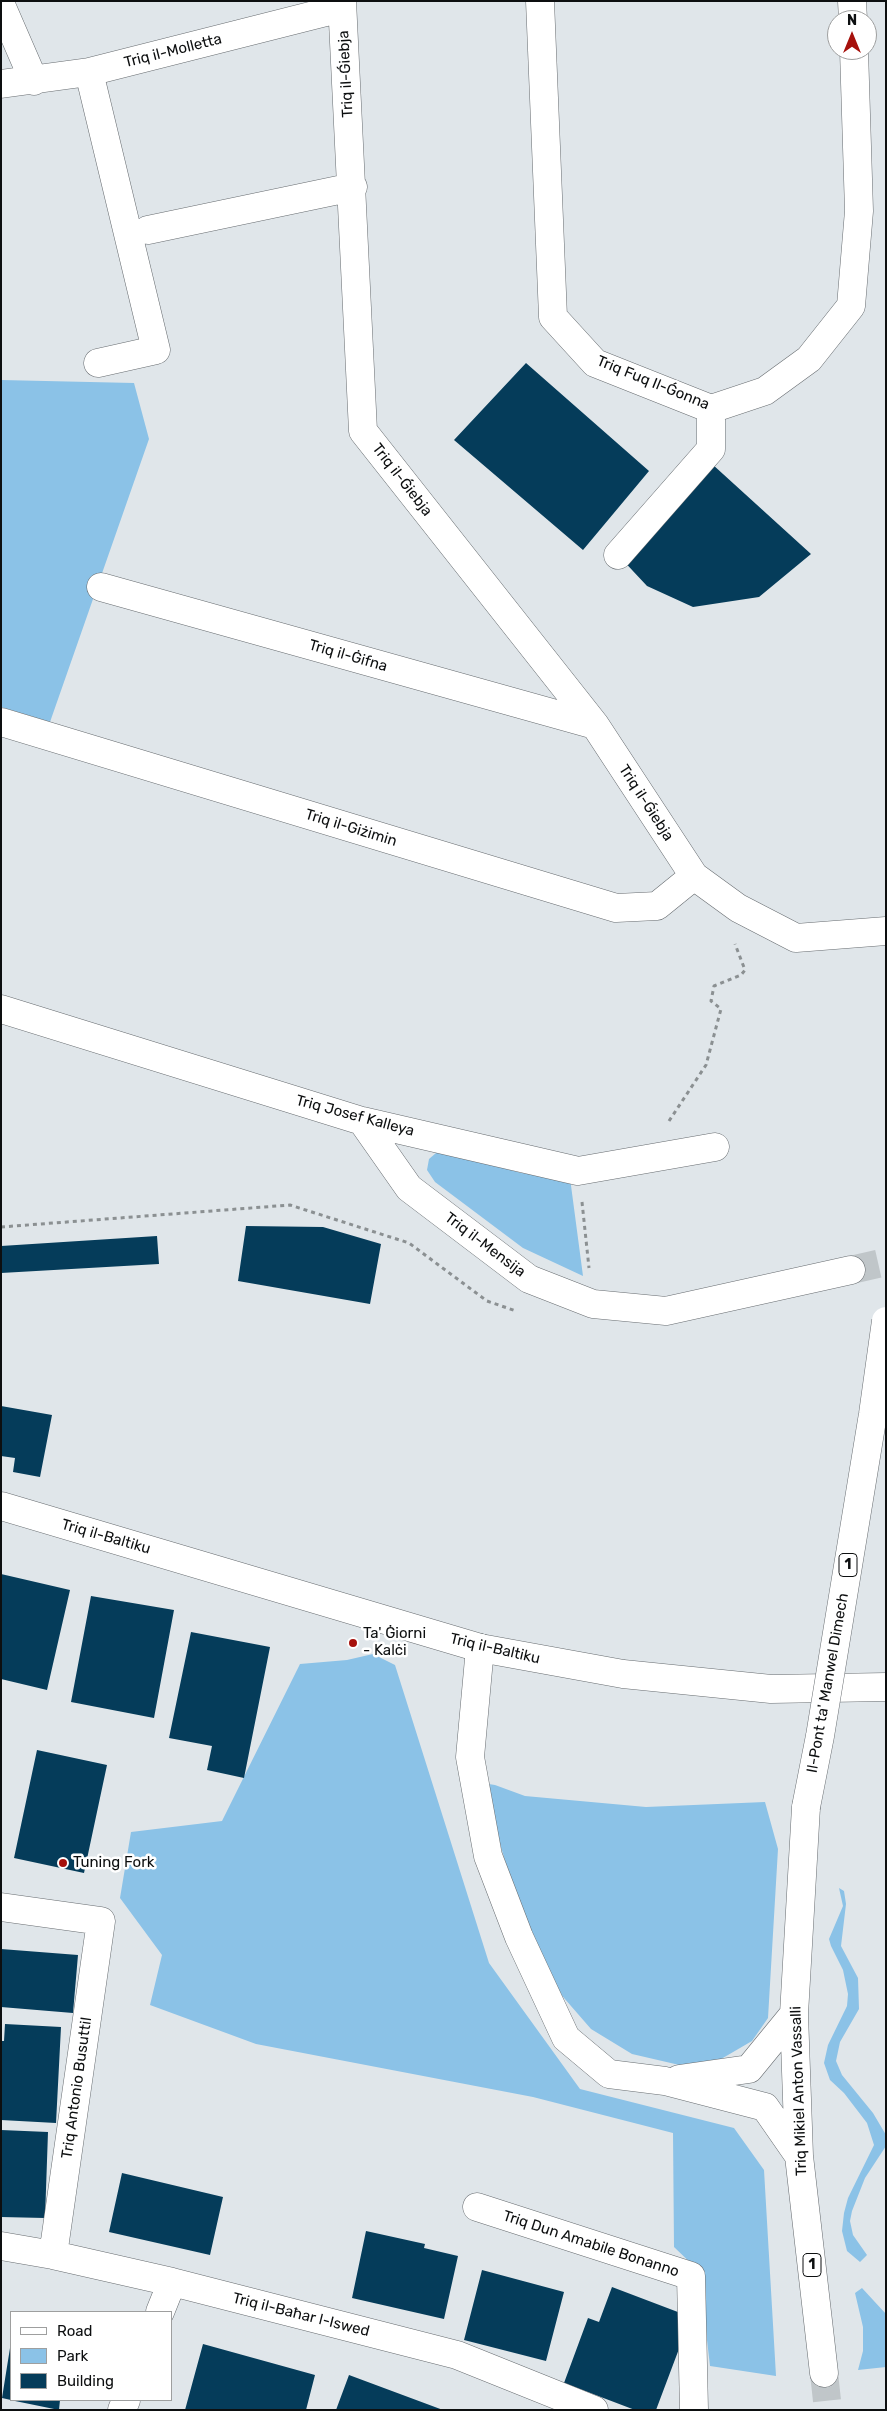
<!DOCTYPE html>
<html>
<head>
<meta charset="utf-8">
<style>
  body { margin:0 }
  #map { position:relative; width:887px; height:2411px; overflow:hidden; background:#e0e6ea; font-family:Rubik,sans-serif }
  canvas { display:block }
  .frame { position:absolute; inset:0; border:2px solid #0d0f10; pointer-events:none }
  .legend { position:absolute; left:10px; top:2311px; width:162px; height:90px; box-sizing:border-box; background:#fff; border:1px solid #9e9f9f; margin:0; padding:6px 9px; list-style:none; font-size:15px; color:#0d0f10 }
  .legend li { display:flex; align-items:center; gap:10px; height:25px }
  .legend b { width:25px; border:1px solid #9e9f9f }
  .north { position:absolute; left:827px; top:10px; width:50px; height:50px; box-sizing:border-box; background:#fff; border:1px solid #9e9f9f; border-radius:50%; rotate:0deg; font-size:14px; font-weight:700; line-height:20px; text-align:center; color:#0d0f10 }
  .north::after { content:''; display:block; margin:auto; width:18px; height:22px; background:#a6110c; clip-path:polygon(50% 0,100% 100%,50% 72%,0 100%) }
</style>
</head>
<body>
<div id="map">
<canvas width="887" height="2411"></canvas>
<div class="frame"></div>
<ul class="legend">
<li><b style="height:6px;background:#fff"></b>Road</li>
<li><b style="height:14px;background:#8bc2e7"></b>Park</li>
<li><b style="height:14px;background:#053c5a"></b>Building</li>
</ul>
<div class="north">N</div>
</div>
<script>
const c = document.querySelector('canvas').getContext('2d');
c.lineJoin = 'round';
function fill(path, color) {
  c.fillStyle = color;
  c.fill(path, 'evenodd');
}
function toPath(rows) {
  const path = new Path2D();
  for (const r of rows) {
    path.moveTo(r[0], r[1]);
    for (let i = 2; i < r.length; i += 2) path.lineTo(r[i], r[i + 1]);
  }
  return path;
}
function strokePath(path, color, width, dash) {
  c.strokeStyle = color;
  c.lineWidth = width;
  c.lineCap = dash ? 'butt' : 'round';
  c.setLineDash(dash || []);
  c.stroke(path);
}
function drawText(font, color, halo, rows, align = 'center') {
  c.font = font + ' Rubik,sans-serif';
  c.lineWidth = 5;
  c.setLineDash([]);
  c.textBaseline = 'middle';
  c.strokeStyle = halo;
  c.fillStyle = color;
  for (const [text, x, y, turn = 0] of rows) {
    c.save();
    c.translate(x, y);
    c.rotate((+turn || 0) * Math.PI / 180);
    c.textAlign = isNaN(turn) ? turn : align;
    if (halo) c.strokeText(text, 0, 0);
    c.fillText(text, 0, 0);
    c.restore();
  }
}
fill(toPath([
  [1,380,134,383,149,439,50,722,1,707],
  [450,1152,521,1173,570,1178,583,1276,523,1248,435,1182,427,1170,429,1159,436,1153],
  [373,1654,395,1665,489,1963,580,2089,734,2128,764,2170,776,2376,710,2366,699,2271,674,2247,673,2133,533,2097,256,2044,150,2005,162,1955,120,1898,131,1832,222,1821,300,1664,347,1660],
  [482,1783,495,1785,525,1796,646,1807,765,1802,778,1849,768,2018,752,2041,716,2062,688,2067,632,2054,591,2029,551,1983,525,1928],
  [839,1888,844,1891,846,1904,841,1946,858,1978,859,2009,840,2042,836,2061,842,2075,873,2113,886,2135,886,2146,865,2178,852,2211,850,2221,853,2235,867,2255,860,2262,847,2251,842,2231,844,2213,848,2198,874,2145,867,2123,844,2093,830,2080,824,2063,828,2045,847,2006,848,1994,843,1970,831,1946,829,1939,843,1906],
  [862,2288,886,2314,886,2367,858,2370,863,2351,863,2327,855,2293]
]), '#8bc2e7');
fill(toPath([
  [526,363,649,471,583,550,454,440],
  [712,464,811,554,759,597,693,607,647,586,618,555],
  [246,1226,323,1227,381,1244,370,1304,238,1281],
  [157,1236,159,1264,1,1273,1,1246],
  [1,1406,52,1415,40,1477,13,1472,15,1458,1,1456],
  [1,1574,70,1590,47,1690,1,1679],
  [91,1596,174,1610,154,1718,71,1702],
  [191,1632,270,1647,244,1778,207,1770,212,1746,169,1738],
  [37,1750,107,1765,84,1873,14,1858],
  [1,1949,78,1955,73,2013,1,2007],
  [5,2024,61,2027,56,2123,1,2120,1,2041,4,2041],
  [1,2130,48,2132,45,2218,1,2217],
  [122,2173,223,2197,210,2255,109,2232],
  [366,2231,425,2244,424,2248,458,2256,444,2319,352,2298],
  [482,2270,564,2292,546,2361,464,2340],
  [612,2287,691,2317,656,2410,635,2410,564,2383,588,2318,599,2322],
  [203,2344,315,2375,306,2410,185,2410],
  [10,2348,11,2348,11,2400,2,2398],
  [349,2375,443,2410,336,2410],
  [15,2400,60,2400,59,2410,15,2401]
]), '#053c5a');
strokePath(toPath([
  [851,1270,886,1262]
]), '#c0c6c9', 28, [28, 14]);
strokePath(toPath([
  [824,2373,828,2410]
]), '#c0c6c9', 28, [28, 14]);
const minor = toPath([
  [342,1,363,431,595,725,694,876,738,908,796,938,886,931],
  [540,1,553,317,595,363,711,409,765,391,809,359,851,306,859,211,854,50],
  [852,1,853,20],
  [1,5,34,81],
  [89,72,156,350,98,363],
  [1,84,89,72,342,8],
  [148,230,353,187],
  [618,555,711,449,711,409],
  [101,587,595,725],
  [1,722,616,908,657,906,694,876],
  [1,1009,362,1121,578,1171,715,1147],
  [362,1121,409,1188,529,1279,593,1304,666,1311,851,1270],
  [1,1506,480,1648],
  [1,1907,101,1921,53,2255],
  [477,2207,691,2276,694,2410],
  [1,2246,53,2255,172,2282,457,2355,594,2410],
  [160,2312,172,2282],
  [122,2410,126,2400]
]);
const major = toPath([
  [480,1648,623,1674,771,1689,886,1687]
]);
const highway = toPath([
  [480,1648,470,1757,488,1856,519,1937,566,2038,609,2074,665,2081,765,2107,799,2156],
  [806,1807,794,2014,799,2156,824,2373],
  [679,2079,749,2069,794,2014]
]);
strokePath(minor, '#676c70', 29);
strokePath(major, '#676c70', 29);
strokePath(highway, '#676c70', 29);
strokePath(toPath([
  [669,1121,706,1065,721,1009,711,1001,714,986,741,975,745,970,735,944],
  [582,1202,589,1268],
  [1,1227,290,1205,409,1243,487,1301,516,1311]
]), '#8b9092', 3, [4, 4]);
strokePath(minor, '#fff', 28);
strokePath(major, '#fff', 28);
strokePath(highway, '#fff', 28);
const highwayBridge = toPath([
  [806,1807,820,1736,873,1414,886,1321]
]);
strokePath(highwayBridge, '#676c70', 29, []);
strokePath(highwayBridge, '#fff', 28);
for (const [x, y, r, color] of [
  [353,1643,5,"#a6110c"],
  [63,1863,5,"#a6110c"]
]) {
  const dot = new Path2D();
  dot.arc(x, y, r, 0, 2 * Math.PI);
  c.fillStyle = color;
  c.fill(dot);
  strokePath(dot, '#fff', 2);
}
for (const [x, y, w] of [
  [848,1565,18],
  [812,2265,18]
]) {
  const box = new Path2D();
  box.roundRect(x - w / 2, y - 11.5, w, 23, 4);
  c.fillStyle = '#fff';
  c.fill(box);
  strokePath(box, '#0d0f10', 1);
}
drawText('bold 14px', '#0d0f10', null, [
  ["1",848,1565],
  ["1",812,2265]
]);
drawText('15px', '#0d0f10', '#fff', [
  ["Triq il-Molletta",173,51,-14],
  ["Triq il-Ǵiebja",346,74,-93],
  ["Triq Fuq Il-Ǵonna",653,383,22],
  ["Triq il-Ǵiebja",402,480,52],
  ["Triq il-Ġifna",348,656,16],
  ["Triq il-Ǵiebja",646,803,57],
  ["Triq il-Giżimin",351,828,17],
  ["Triq Josef Kalleya",355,1116,15],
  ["Triq il-Mensija",485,1245,37],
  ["Triq il-Baltiku",106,1537,16],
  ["Triq il-Baltiku",495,1649,13],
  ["Il-Pont ta' Manwel Dimech",828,1683,-80],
  ["Triq Antonio Busuttil",77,2088,-82],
  ["Triq Mikiel Anton Vassalli",799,2091,-92],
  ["Triq Dun Amabile Bonanno",591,2244,18],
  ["Triq il-Baħar l-Iswed",301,2315,14]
]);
drawText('15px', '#0d0f10', '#fff', [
  ["Ta' Ġiorni",363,1634],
  ["- Kalċi",363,1651],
  ["Tuning Fork",73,1863]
], 'left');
</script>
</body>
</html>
